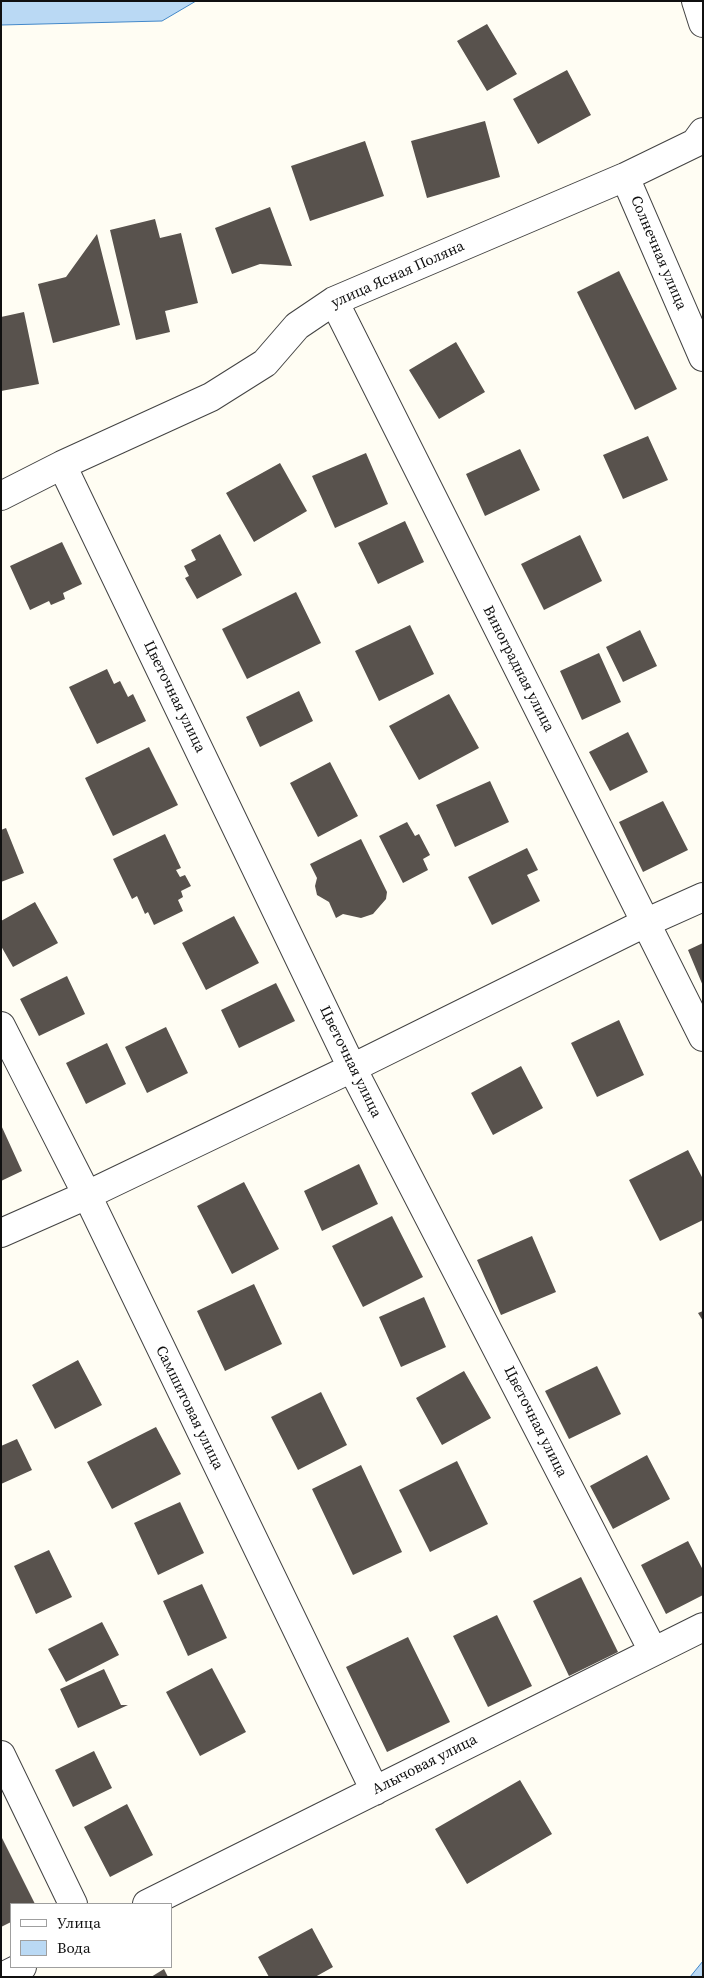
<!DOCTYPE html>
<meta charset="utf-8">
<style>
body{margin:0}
#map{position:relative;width:704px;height:1978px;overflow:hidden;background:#fffdf3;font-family:"Source Serif 4",serif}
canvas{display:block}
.frame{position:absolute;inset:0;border:2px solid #101010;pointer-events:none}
.legend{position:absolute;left:10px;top:1903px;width:162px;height:65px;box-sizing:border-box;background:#fff;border:1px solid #9f9f9f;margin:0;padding:6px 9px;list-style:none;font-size:15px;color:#101010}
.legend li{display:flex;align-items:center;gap:10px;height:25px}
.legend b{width:25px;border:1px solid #9f9f9f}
</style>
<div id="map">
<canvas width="704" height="1978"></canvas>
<div class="frame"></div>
<ul class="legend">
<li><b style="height:6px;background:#fff"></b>Улица</li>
<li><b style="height:14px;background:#bad9f4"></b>Вода</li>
</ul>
</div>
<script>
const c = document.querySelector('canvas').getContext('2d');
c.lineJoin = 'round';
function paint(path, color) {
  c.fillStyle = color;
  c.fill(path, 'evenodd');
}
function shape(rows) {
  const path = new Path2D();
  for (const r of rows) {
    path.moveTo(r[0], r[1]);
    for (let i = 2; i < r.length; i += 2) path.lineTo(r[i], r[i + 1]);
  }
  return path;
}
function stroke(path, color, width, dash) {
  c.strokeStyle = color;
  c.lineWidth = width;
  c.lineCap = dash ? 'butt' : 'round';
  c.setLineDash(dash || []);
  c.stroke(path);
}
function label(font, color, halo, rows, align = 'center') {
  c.font = font + ' "Source Serif 4",serif';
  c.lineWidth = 5;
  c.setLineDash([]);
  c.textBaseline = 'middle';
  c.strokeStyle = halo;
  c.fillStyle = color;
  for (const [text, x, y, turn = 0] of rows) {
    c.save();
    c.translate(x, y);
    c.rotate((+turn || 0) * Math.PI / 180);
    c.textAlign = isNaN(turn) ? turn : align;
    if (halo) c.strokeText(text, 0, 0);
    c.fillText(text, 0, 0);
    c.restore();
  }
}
const water = shape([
 [1,1,196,1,162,21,1,25,1,1],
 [703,1961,703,1977,690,1977,703,1961]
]);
paint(water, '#bad9f4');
stroke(water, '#4388c9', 1);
paint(shape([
 [487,24,517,74,487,91,457,41],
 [567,70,591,115,538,144,513,99],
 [485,121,500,177,427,198,411,141],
 [365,141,384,196,310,221,291,166],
 [270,207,292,266,260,264,232,274,215,228],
 [155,219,160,238,181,233,198,303,165,311,170,332,136,340,110,230],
 [97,234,120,325,53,343,38,284,66,277],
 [619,271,677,389,635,410,577,292],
 [24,312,39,384,1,391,1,317],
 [456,342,485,392,439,419,409,370],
 [648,436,668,480,623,499,603,455],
 [520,449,540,490,485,516,466,474],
 [366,453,388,504,335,528,312,476],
 [280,463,307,511,254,542,226,493],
 [405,521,424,562,378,584,358,543],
 [220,534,242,575,197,599,185,578,189,576,184,566,196,560,191,550],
 [580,535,602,581,544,610,521,564],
 [62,542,82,584,63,593,65,599,51,605,49,601,30,610,10,566],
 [296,592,321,643,247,679,222,629],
 [410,625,434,674,379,701,355,651],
 [640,630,657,666,623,682,606,647],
 [599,653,621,702,582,720,560,671],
 [107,669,114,684,120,681,128,697,133,694,146,721,97,744,69,687],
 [299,691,313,721,260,747,246,717],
 [449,694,479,748,419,780,389,726],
 [628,732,648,772,610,791,589,752],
 [149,747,178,805,113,836,85,778],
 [330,762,358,816,318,837,290,783],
 [490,781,509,822,455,847,436,805],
 [663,801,688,850,643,872,619,822],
 [407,822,415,836,419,834,430,855,423,859,428,870,403,883,379,836],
 [6,828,24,873,1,882,1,830],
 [165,834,181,868,176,870,180,877,185,875,191,886,181,891,183,897,178,900,183,911,154,925,148,912,145,914,137,896,132,899,113,859],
 [361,839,387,892,386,899,373,914,361,918,343,914,336,918,329,902,317,895,315,886,317,878,310,864],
 [527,848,538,870,527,875,540,901,492,925,468,877],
 [35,902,58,943,13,967,1,946,1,921],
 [234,916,259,963,206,990,182,943],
 [703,943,703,986,688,950],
 [67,976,85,1014,39,1036,20,999],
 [276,983,295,1021,239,1048,221,1010],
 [619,1020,644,1075,597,1097,571,1043],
 [166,1027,188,1073,147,1093,125,1047],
 [107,1043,126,1084,86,1104,66,1063],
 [521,1066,543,1108,493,1135,471,1093],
 [1,1125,22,1171,1,1181],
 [688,1150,703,1179,703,1220,660,1241,629,1180],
 [359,1164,378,1204,322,1231,304,1191],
 [244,1182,279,1249,232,1274,197,1206],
 [392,1216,423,1277,363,1307,332,1246],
 [532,1236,556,1292,501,1315,477,1260],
 [254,1284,282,1344,225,1371,197,1311],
 [424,1297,446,1347,401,1367,379,1317],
 [703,1311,703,1321,698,1313],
 [78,1360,102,1405,55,1429,32,1385],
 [597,1366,621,1414,569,1439,545,1391],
 [464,1371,491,1418,442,1445,416,1398],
 [321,1392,347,1445,298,1470,271,1417],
 [156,1427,181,1474,112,1509,87,1462],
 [17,1439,32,1470,1,1484,1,1446],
 [647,1455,670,1499,613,1529,590,1486],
 [457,1461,488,1524,430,1552,399,1490],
 [361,1465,402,1552,353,1575,312,1489],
 [180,1502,204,1553,158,1575,134,1523],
 [688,1541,703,1570,703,1595,666,1614,641,1565],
 [49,1550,72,1597,36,1614,14,1566],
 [581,1577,618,1652,569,1676,533,1601],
 [202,1584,227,1638,188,1656,163,1601],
 [497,1615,532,1686,488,1707,453,1636],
 [102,1622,119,1655,66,1682,48,1649],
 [408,1637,450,1722,387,1752,346,1667],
 [212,1668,246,1732,200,1756,166,1692],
 [104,1669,121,1705,128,1705,78,1728,60,1689],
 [94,1751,112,1788,73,1807,55,1770],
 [520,1780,552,1834,467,1884,435,1829],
 [127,1804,153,1855,110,1877,84,1827],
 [1,1836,35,1904,11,1904,11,1922,1,1927],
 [312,1928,333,1967,315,1977,269,1977,258,1957],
 [164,1969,168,1977,151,1977]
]), '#58524d');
const street = shape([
 [696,1,703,23],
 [625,177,703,357],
 [334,301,703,1037],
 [62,465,352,1068,653,1651],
 [1,496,62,465,211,397,265,363,297,326,334,301,625,177,695,143,703,132],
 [1,1026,87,1195,375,1791],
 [1,1233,87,1195,352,1068,645,923,703,897],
 [1,1755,73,1904],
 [147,1904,703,1627],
 [2,1977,22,1967]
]);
stroke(street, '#434343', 30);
stroke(street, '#fff', 28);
label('15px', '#101010', '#fff', [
 ["Солнечная улица",658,253,67],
 ["улица Ясная Поляна",398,275,-24],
 ["Виноградная улица",518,669,63],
 ["Цветочная улица",174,697,64],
 ["Цветочная улица",350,1062,64],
 ["Самшитовая улица",189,1408,64],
 ["Цветочная улица",535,1422,63],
 ["Алычовая улица",425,1765,-27]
]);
</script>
